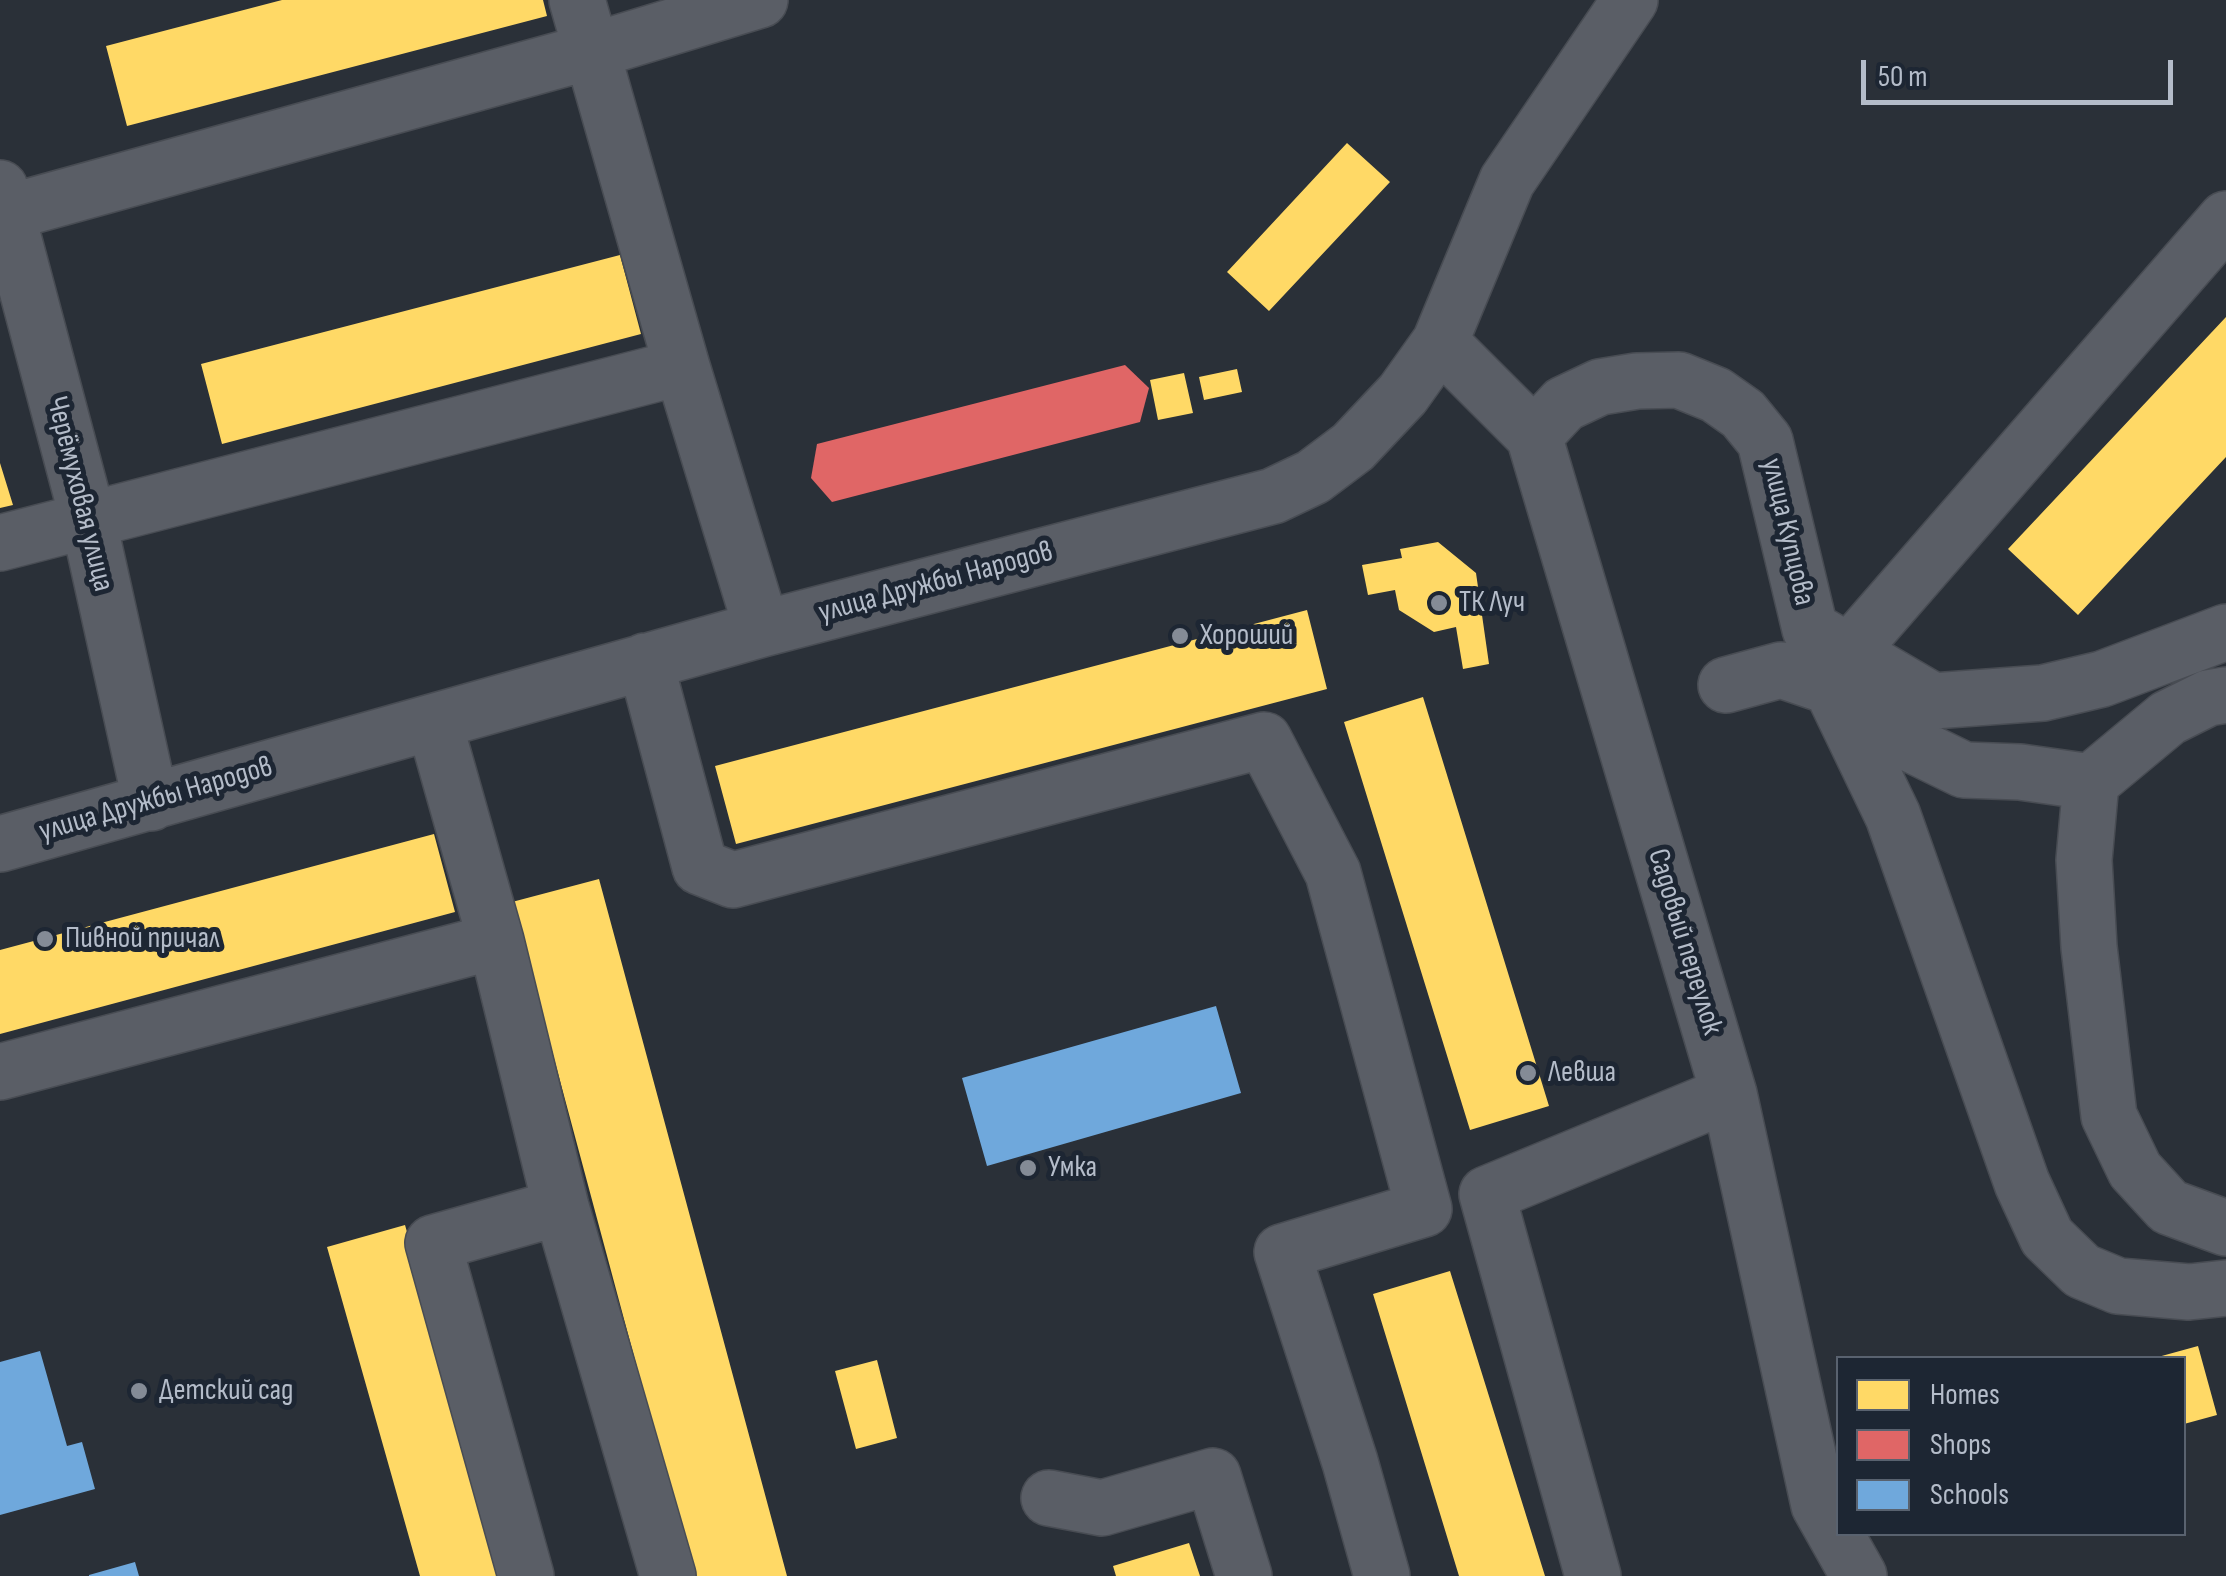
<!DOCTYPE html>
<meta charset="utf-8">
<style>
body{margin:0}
#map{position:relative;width:2226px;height:1576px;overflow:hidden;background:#2a3038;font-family:"Sofia Sans Condensed",sans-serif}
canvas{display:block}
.legend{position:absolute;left:1836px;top:1356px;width:350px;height:180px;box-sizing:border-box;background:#1d2633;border:2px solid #59626f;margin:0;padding:12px 18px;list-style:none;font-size:30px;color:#b4bcc9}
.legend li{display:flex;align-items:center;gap:20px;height:50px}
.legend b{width:50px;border:2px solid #59626f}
.scale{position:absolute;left:1861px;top:60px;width:312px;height:45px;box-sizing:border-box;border:5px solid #b4bcc9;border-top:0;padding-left:12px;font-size:30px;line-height:35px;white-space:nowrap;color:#b4bcc9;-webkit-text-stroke:8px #1d2633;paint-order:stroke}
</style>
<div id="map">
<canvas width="2226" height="1576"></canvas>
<ul class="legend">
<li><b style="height:28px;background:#ffd966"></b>Homes</li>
<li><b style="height:28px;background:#e06666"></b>Shops</li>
<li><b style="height:28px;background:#6fa8dc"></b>Schools</li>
</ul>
<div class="scale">50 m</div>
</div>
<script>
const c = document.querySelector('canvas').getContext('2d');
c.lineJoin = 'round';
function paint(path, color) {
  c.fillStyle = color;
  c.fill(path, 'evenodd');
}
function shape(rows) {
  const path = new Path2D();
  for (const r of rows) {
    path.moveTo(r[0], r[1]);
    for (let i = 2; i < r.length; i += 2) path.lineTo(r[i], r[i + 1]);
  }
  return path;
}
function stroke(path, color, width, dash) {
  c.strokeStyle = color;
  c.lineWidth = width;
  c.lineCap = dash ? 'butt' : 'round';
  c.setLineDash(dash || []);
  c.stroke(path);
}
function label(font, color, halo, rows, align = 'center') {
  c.font = font + ' "Sofia Sans Condensed",sans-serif';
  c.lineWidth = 10;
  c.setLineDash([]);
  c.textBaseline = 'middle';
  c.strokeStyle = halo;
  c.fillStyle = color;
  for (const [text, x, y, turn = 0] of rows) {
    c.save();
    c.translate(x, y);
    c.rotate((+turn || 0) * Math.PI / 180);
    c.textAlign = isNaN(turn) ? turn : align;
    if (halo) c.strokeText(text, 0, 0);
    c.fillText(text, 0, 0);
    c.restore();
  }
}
paint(shape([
 [282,0,543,0,547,16,127,126,106,46],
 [1347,143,1390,182,1269,311,1227,272],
 [620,255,641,334,222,444,201,364],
 [2226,317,2226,457,2078,615,2008,549],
 [1237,369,1242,392,1204,400,1199,377],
 [1184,373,1193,413,1158,420,1150,380],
 [0,463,13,505,0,508],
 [1438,542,1476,573,1489,664,1463,669,1456,627,1434,632,1399,610,1395,590,1368,595,1362,565,1402,558,1400,549],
 [1307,610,1327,689,736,844,715,766],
 [1423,697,1549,1106,1470,1130,1344,722],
 [434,834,455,912,0,1034,0,950],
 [599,879,787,1576,693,1576,512,902],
 [405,1225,505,1576,420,1576,327,1247],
 [1450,1271,1545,1576,1459,1576,1373,1294],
 [2198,1346,2217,1415,2184,1424,2184,1358,2158,1357],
 [877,1360,897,1438,856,1449,835,1371],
 [1189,1543,1200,1576,1116,1576,1113,1566]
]), '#ffd966');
paint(shape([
 [1125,365,1149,388,1140,422,832,502,811,478,817,444]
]), '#e06666');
paint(shape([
 [1216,1006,1241,1093,987,1166,962,1078],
 [40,1351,67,1446,82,1442,95,1489,0,1515,0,1362],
 [135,1562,139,1576,89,1576,89,1575]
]), '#6fa8dc');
const minor = shape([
 [577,0,682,367,762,629],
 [0,188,88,519,151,803],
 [6,213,592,51,760,0],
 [1440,342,1534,436,1729,1094,1819,1505,1859,1576],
 [1534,436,1564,404,1600,387,1637,381,1679,380,1716,395,1743,414,1765,441,1810,629,1933,701,2043,693,2102,679,2226,632],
 [0,543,682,367],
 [1850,651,2226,219],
 [645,661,700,867,733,880,1264,740,1333,873,1424,1209,1282,1252,1350,1462,1382,1576],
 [1726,685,1781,670,1831,687,1893,816,2022,1183,2047,1237,2082,1271,2118,1286,2189,1292,2226,1288],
 [1840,695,1884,731,1964,770,2020,772,2091,782],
 [2226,695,2208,698,2168,718,2091,782,2084,860,2089,947,2109,1116,2135,1170,2169,1207,2226,1228],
 [434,722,496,941],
 [0,844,762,629,1273,496,1313,477,1353,447,1403,394,1440,342,1507,181,1630,0],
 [0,1072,496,941,561,1207,668,1576],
 [1049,1498,1102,1508,1213,1476,1244,1576],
 [526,1576,433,1243,561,1207],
 [1593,1576,1487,1194,1729,1094]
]);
stroke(minor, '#484c53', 58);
stroke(minor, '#5a5e66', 55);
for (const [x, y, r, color] of [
 [1439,603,10,"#848b96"],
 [1180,636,10,"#848b96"],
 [45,939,10,"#848b96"],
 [1528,1073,10,"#848b96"],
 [1028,1168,10,"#848b96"],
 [139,1391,10,"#848b96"]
]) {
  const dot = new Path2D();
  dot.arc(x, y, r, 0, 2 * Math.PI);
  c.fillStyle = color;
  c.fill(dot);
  stroke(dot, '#1d2633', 4);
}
label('30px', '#b4bcc9', '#1d2633', [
 ["Черёмуховая улица",79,494,76],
 ["улица Купцова",1787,532,77],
 ["улица Дружбы Народов",936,583,-15],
 ["улица Дружбы Народов",156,800,-16],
 ["Садовый переулок",1684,942,73]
]);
label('30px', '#b4bcc9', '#1d2633', [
 ["ТК Луч",1459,603],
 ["Хороший",1200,636],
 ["Пивной причал",65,939],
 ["Левша",1548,1073],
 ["Умка",1048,1168],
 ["Детский сад",159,1391]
], 'left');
</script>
